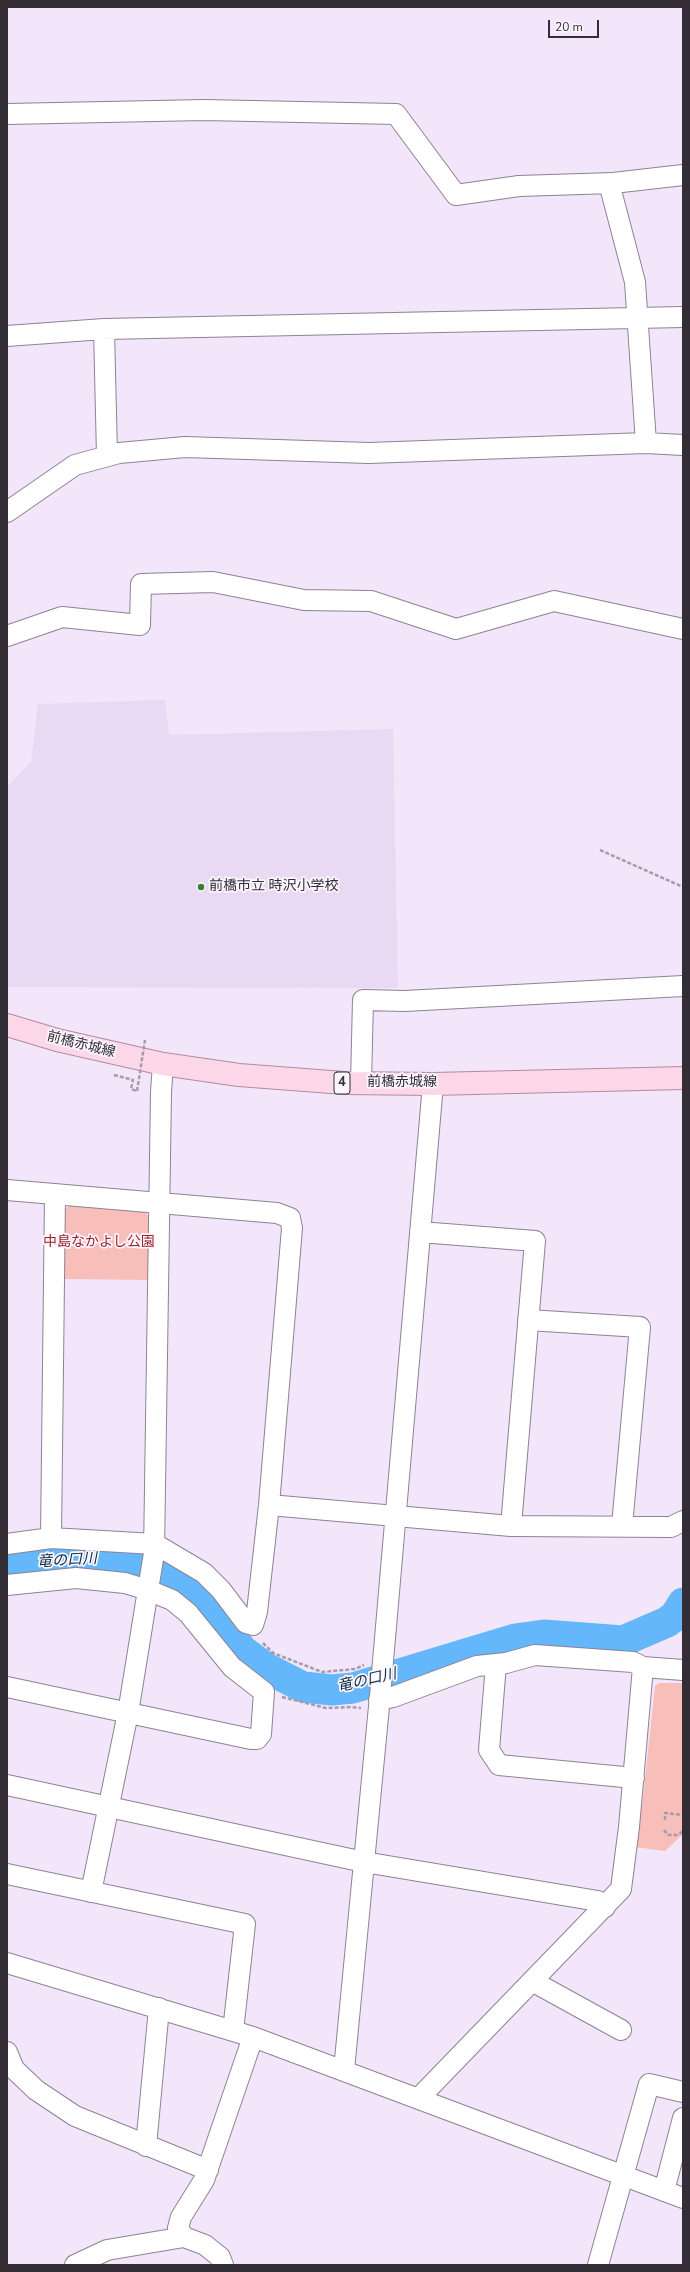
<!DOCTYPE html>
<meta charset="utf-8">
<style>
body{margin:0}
#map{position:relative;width:690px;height:2272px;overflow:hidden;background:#f3e6fa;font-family:"Nunito Sans",sans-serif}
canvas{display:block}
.frame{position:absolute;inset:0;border:8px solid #332e35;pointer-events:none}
.scale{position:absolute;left:548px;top:20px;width:51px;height:18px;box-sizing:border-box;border:2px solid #332e35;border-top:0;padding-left:5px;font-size:12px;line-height:14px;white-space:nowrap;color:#332e35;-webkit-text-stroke:3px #fcf6ff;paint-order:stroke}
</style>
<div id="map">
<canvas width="690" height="2272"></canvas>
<div class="frame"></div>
<div class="scale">20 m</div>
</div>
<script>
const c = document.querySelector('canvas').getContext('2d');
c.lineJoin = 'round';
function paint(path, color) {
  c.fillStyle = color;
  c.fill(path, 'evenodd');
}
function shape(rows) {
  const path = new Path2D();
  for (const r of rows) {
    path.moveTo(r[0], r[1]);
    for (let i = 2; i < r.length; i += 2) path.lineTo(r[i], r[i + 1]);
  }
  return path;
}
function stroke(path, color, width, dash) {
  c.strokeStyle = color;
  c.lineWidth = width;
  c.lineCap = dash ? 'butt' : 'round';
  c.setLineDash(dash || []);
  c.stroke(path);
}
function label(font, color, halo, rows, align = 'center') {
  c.font = font + ' "Nunito Sans","Noto Sans JP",sans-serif';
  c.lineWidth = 3.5;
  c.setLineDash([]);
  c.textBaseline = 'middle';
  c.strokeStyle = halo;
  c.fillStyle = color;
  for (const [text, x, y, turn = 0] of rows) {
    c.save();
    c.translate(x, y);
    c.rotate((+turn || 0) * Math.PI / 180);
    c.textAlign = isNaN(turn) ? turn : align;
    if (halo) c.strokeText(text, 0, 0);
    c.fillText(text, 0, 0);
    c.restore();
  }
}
paint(shape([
 [165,700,169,735,393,729,398,988,7,987,7,787,31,762,38,704]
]), '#e9d9f3');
paint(shape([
 [70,1205,143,1210,151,1219,150,1280,62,1279,62,1213],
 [659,1683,683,1683,683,1834,665,1851,635,1847,638,1810,642,1807,655,1686]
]), '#f8beba');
stroke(shape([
 [7,1564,100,1559,138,1560,168,1575,199,1598,243,1651,266,1668,303,1687,332,1690,353,1688,515,1639,544,1635,623,1641,667,1622,675,1616,683,1603]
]), '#63b7fa', 31);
const minor = shape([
 [7,114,204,110,396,114,456,195,519,186,613,183,683,175],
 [609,183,635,282,646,443],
 [104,329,107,456],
 [7,336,104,329,683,317],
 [7,512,75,465,119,453,185,447,369,453,646,443,683,445],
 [7,636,62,617,140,625,141,584,213,582,304,600,371,601,456,629,554,601,683,629],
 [361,1083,363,1000,405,1001,683,986],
 [7,1190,277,1213,290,1218,292,1228,269,1505,257,1612,253,1625,246,1623,221,1590,204,1573,155,1544,51,1538,7,1544],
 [420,1232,535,1241,511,1526],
 [528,1320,640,1327,622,1526],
 [269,1505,511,1526,671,1527,683,1521],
 [51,1538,55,1194],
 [7,1585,76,1578,125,1583,148,1590,172,1600,188,1613,232,1667,264,1692,261,1734,257,1739,251,1739,7,1687],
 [496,1664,489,1750,499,1765,634,1778],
 [379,1700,393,1697,477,1666,506,1663,535,1655,633,1662,643,1667,683,1670],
 [7,1785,364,1862,598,1901,605,1907],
 [7,1874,245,1924,233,2031],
 [91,1892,128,1713,154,1553,161,1092,163,1064],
 [7,1963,253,2037,683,2198],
 [532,1981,621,2030],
 [7,2052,14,2069,36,2090,75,2116,208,2170],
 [344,2070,380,1696,433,1084],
 [419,2098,621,1889,629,1827,643,1667],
 [146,2146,159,2008],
 [664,2191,683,2118],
 [75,2265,107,2250,184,2237],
 [223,2265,220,2257,205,2245,184,2237,178,2228,181,2217,204,2180,253,2037],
 [598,2265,649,2084,683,2092]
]);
const major = shape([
 [7,1025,57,1040,163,1064,239,1075,344,1083,433,1084,683,1078]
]);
stroke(minor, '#8e8294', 22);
stroke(major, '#b38b9f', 24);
stroke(shape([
 [600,850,683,887],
 [114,1075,133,1080,131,1089,137,1091],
 [263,1643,273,1653,322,1672,355,1669,364,1665],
 [282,1697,326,1708,350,1707,361,1708],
 [665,1820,665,1813,683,1815],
 [664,1830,668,1835,678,1835,683,1831]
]), '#a69cab', 2.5, [4, 2]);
stroke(minor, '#fff', 20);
stroke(major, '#fbd7e8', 22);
stroke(shape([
 [137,1091,145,1040]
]), '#a69cab', 2.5, [4, 2]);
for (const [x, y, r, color] of [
 [201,887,4,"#368129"]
]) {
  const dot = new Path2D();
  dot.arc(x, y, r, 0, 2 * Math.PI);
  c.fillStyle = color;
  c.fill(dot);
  stroke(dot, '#fcf6ff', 1.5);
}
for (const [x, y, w] of [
 [342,1083,16]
]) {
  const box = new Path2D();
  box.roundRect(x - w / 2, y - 11, w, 22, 3);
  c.fillStyle = '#fcf6ff';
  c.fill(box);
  stroke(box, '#332e35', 1);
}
label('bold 13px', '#332e35', null, [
 ["4",342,1083]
]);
label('14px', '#332e35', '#fcf6ff', [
 ["前橋市立 時沢小学校",209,887]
], 'left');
label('14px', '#332e35', '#fcf6ff', [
 ["前橋赤城線",81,1045,14],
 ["前橋赤城線",402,1083]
]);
label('14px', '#9b2127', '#fcf6ff', [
 ["中島なかよし公園",99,1243]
]);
label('italic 15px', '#092d48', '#fcf6ff', [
 ["竜の口川",67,1561,-3],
 ["竜の口川",367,1681,-13]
]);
</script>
